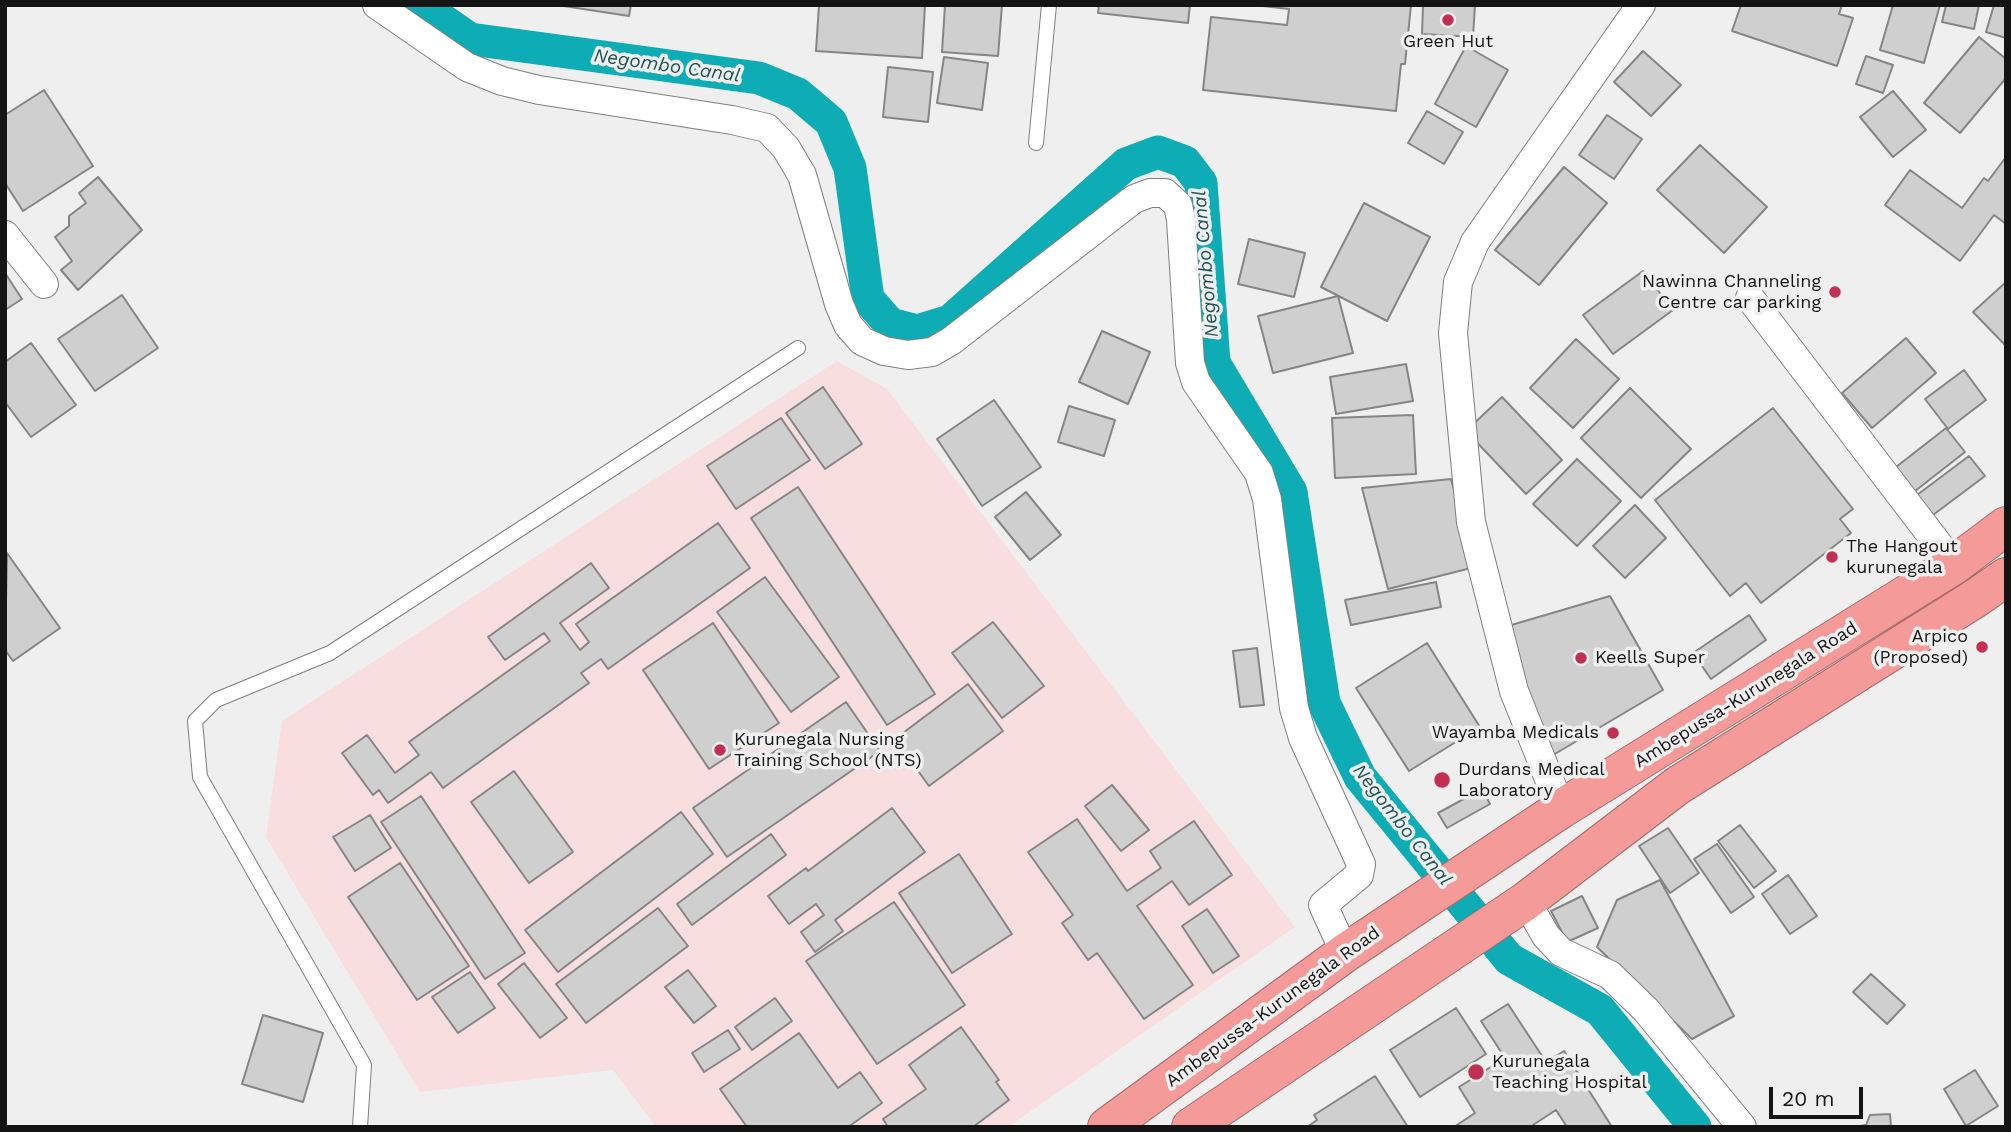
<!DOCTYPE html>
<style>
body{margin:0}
#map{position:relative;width:2011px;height:1132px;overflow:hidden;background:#efeff0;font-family:"Work Sans",sans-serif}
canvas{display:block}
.frame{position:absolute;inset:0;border:7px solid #141415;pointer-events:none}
.scale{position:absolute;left:1769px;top:1087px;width:94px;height:32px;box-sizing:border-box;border:4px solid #141415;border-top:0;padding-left:9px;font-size:21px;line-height:24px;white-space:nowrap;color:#141415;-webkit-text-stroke:5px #efeff0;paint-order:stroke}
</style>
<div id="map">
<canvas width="2011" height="1132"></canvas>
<div class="frame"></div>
<div class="scale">20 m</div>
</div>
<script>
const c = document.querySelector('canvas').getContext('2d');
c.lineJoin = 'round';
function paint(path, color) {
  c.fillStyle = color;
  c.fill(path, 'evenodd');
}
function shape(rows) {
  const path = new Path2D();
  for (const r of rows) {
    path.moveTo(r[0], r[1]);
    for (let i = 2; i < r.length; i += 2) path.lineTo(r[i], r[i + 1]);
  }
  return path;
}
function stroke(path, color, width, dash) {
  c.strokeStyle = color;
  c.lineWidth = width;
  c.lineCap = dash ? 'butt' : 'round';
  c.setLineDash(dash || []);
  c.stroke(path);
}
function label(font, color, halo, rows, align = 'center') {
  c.font = font + ' "Work Sans",sans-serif';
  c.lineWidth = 7;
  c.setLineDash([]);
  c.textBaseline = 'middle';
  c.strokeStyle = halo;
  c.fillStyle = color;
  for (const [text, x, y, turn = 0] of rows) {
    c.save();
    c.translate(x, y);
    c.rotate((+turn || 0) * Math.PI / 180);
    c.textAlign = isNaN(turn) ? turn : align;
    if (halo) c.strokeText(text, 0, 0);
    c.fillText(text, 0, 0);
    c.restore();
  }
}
paint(shape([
 [837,361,887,389,1295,927,1008,1127,656,1127,613,1070,420,1092,266,837,282,721]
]), '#f9dedf');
stroke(shape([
 [421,5,470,39,759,78,798,94,831,122,850,168,868,299,890,324,917,331,950,321,1126,164,1158,152,1185,162,1201,183,1214,363,1291,492,1324,703,1360,777,1509,959,1600,1010,1695,1127]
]), '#0eacb5', 33);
const building = shape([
 [557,5,631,5,629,16,557,5],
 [819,5,925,5,922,58,816,51,819,5],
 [945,5,1002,5,998,56,942,52,945,5],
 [1099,5,1190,5,1188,23,1098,13,1099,5],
 [1254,5,1411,5,1405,64,1401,64,1396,111,1203,90,1211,17,1287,25,1289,9,1254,5],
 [1423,5,1475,5,1473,37,1422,34,1423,5],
 [1741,5,1842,5,1839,14,1853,18,1837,66,1732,31,1741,5],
 [1893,5,1940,5,1924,63,1880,50,1893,5],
 [1946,5,1979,5,1974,29,1942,22,1946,5],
 [1994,5,2006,5,2006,38,1986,32,1994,5],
 [1979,37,2006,59,2006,78,1960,133,1924,103,1979,37],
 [1466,46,1508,70,1476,127,1435,104,1466,46],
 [1643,51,1681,85,1651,116,1614,82,1643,51],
 [1866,56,1893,65,1883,93,1856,84,1866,56],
 [944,57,988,63,982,110,937,103,944,57],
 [888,67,933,72,928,122,883,117,888,67],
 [44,90,93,166,23,211,5,183,5,115,44,90],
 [1893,91,1926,130,1893,157,1860,117,1893,91],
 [1427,111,1463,132,1444,164,1408,143,1427,111],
 [1607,115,1642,139,1614,179,1579,155,1607,115],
 [1700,145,1767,207,1724,253,1657,190,1700,145],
 [2006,157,2006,224,1994,215,1960,261,1885,205,1910,170,1962,208,1984,178,1988,181,2006,157],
 [1564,167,1607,203,1539,285,1495,250,1564,167],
 [98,177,142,230,78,290,61,270,72,261,55,237,69,226,69,216,86,203,79,193,98,177],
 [1364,203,1430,237,1387,321,1321,287,1364,203],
 [1249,239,1305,253,1294,297,1238,284,1249,239],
 [1643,271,1673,310,1613,354,1583,315,1643,271],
 [5,273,22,299,5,310,5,273],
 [2006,282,2006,346,1973,312,2006,282],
 [122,295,158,348,95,391,58,339,122,295],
 [1338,296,1353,353,1273,373,1258,316,1338,296],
 [1102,331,1150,352,1128,404,1079,382,1102,331],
 [1906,338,1936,373,1872,428,1842,393,1906,338],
 [1576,339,1619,379,1573,428,1530,388,1576,339],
 [31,343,76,405,31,437,5,402,5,362,31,343],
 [1406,364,1413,401,1336,414,1330,377,1406,364],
 [1964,370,1986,400,1948,429,1925,399,1964,370],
 [823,387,862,444,825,469,786,413,823,387],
 [1630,388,1691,449,1641,498,1581,438,1630,388],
 [1502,397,1562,460,1526,494,1466,431,1502,397],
 [994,400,1041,467,982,506,937,439,994,400],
 [1069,406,1115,420,1104,456,1058,442,1069,406],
 [1773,408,1853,509,1840,519,1851,533,1761,603,1746,583,1730,596,1655,500,1773,408],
 [1413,415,1416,474,1335,478,1332,418,1413,415],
 [781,418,810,460,736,509,707,466,781,418],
 [1946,428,1965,452,1910,495,1891,471,1946,428],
 [1969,456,1985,476,1933,515,1917,495,1969,456],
 [1577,459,1621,501,1577,546,1533,504,1577,459],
 [1451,479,1475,567,1388,589,1362,488,1451,479],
 [798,487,935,694,887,725,751,518,798,487],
 [1026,492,1061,535,1030,560,995,517,1026,492],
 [1635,505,1666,538,1625,578,1593,546,1635,505],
 [718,523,750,568,608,669,601,659,581,673,589,683,443,788,431,772,388,803,379,790,373,795,342,753,367,735,395,773,419,755,409,742,550,641,544,633,505,660,488,637,591,563,609,588,560,623,580,650,589,642,576,624,718,523],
 [7,553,60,628,13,661,5,650,7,553],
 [765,577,839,677,791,712,717,612,765,577],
 [1436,582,1441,607,1351,625,1345,600,1436,582],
 [1610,596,1663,690,1543,761,1508,626,1610,596],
 [1749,615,1766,640,1711,679,1693,653,1749,615],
 [993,622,1044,686,1002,718,952,653,993,622],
 [713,623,779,723,709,769,643,670,713,623],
 [1427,643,1480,727,1409,771,1356,688,1427,643],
 [1257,648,1264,705,1240,707,1233,651,1257,648],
 [968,684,1003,731,929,786,895,739,968,684],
 [846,702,880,751,727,857,693,808,846,702],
 [514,771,573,852,529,883,471,802,514,771],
 [1112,785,1149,830,1121,851,1085,806,1112,785],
 [1482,789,1490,804,1447,828,1438,813,1482,789],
 [421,796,525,953,485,979,381,822,421,796],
 [892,808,925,852,835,920,843,931,815,952,801,932,824,915,816,904,789,924,768,896,806,868,808,871,892,808],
 [681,812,713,854,558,972,525,930,681,812],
 [370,815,391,848,355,871,333,837,370,815],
 [1077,819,1127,891,1161,868,1150,851,1194,821,1232,875,1189,905,1172,881,1137,906,1193,985,1144,1019,1097,953,1088,960,1062,923,1073,915,1028,852,1077,819],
 [1740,825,1776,871,1754,888,1718,841,1740,825],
 [1668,828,1699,873,1670,893,1639,846,1668,828],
 [771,834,786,855,692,925,677,904,771,834],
 [1717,844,1754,897,1731,913,1694,859,1717,844],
 [959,854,1012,934,952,973,899,893,959,854],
 [400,863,469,966,417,1000,348,897,400,863],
 [1788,875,1817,916,1790,934,1762,894,1788,875],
 [1660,880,1734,1016,1692,1039,1597,947,1617,900,1660,880],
 [1582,896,1598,928,1567,942,1551,911,1582,896],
 [894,902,965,1005,877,1064,806,961,894,902],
 [658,908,688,946,586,1023,556,984,658,908],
 [1207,909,1239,956,1213,973,1182,926,1207,909],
 [524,963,567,1018,540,1038,498,984,524,963],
 [688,970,716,1006,694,1023,665,987,688,970],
 [470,972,495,1008,458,1033,432,997,470,972],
 [1871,974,1905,1005,1887,1024,1853,992,1871,974],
 [775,998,792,1021,752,1050,735,1027,775,998],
 [1508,1004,1546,1062,1564,1051,1612,1127,1567,1127,1556,1110,1530,1127,1454,1127,1475,1113,1459,1087,1505,1058,1481,1021,1508,1004],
 [1456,1008,1486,1054,1420,1097,1390,1050,1456,1008],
 [263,1015,323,1033,303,1102,242,1084,263,1015],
 [961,1027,999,1080,996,1082,1009,1100,973,1127,888,1127,883,1119,926,1089,909,1065,961,1027],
 [728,1030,740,1049,704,1072,692,1053,728,1030],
 [799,1033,838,1088,860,1072,882,1103,848,1127,747,1127,720,1089,799,1033],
 [1975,1070,1998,1106,1966,1126,1944,1089,1975,1070],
 [1375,1076,1408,1127,1307,1127,1317,1120,1314,1115,1375,1076],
 [1890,1114,1891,1127,1854,1127,1866,1125,1870,1115,1890,1114]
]);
paint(building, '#d0cfd0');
stroke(building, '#858586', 2);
const lane = shape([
 [1036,143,1049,5],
 [360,1127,364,1065,200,777,195,721,216,700,330,653,798,348]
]);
const street = shape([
 [377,5,467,67,502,81,539,90,732,120,767,128,786,148,802,175,839,304,848,325,862,341,884,351,908,355,932,352,951,341,1134,199,1150,193,1165,193,1178,205,1181,220,1190,363,1196,382,1259,473,1267,499,1294,708,1303,738,1361,864,1359,875,1323,905,1345,953],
 [5,235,44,284],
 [1750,298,1954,565],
 [1561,809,1514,691,1471,522,1453,333,1458,282,1475,242,1641,5],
 [1526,901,1546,936,1561,952,1610,975,1646,1010,1742,1127]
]);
const highway = shape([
 [1107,1127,1345,953,1561,809,1954,565,2006,526],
 [1191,1127,1526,901,1677,786,1976,598,2006,577]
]);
stroke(lane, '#7f7f80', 16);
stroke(street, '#7f7f80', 30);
stroke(highway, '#a66c6b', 40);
stroke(lane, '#fff', 14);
stroke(street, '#fff', 28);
stroke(highway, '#f49b9a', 38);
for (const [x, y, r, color] of [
 [1448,20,7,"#c13050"],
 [1835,292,7,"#c13050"],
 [1832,557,7,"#c13050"],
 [1982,647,7,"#c13050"],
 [1581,658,7,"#c13050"],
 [1613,733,7,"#c13050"],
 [720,750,7,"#c13050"],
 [1442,780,9,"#c13050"],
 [1476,1072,9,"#c13050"]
]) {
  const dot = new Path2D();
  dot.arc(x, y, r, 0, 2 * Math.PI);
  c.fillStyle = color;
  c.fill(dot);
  stroke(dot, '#efeff0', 2.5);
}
label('18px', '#141415', '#efeff0', [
 ["Green Hut",1448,42,"center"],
 ["Nawinna Channeling",1821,282,"right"],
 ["Centre car parking",1821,303,"right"],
 ["The Hangout",1846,547],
 ["kurunegala",1846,568],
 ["Arpico",1968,637,"right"],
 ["(Proposed)",1968,658,"right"],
 ["Keells Super",1595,658],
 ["Wayamba Medicals",1599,733,"right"],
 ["Kurunegala Nursing",734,740],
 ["Training School (NTS)",734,761],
 ["Durdans Medical",1458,770],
 ["Laboratory",1458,791],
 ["Kurunegala",1492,1062],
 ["Teaching Hospital",1492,1083]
], 'left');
label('18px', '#141415', '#efeff0', [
 ["Ambepussa-Kurunegala Road",1746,695,-32],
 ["Ambepussa-Kurunegala Road",1273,1007,-36]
]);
label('italic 19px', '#1a5256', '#efeff0', [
 ["Negombo Canal",667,66,8],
 ["Negombo Canal",1206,264,-95],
 ["Negombo Canal",1402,825,52]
]);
</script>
